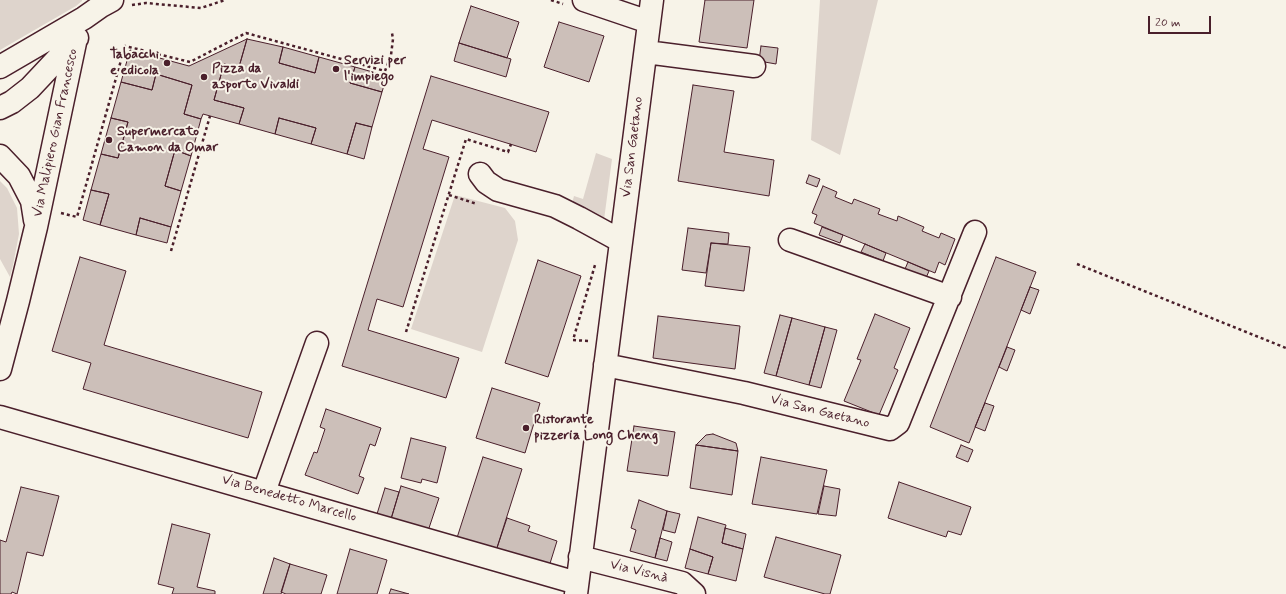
<!DOCTYPE html>
<meta charset="utf-8">
<style>
body{margin:0}
#map{position:relative;width:1286px;height:594px;overflow:hidden;background:#f7f3e8;font-family:Mynerve,sans-serif}
canvas{display:block}
.scale{position:absolute;left:1148px;top:16px;width:63px;height:18px;box-sizing:border-box;border:2px solid #4a1f2b;border-top:0;padding-left:5px;font-size:12px;line-height:14px;white-space:nowrap;color:#4a1f2b;-webkit-text-stroke:3px #f7f3e8;paint-order:stroke}
</style>
<div id="map">
<canvas width="1286" height="594"></canvas>
<div class="scale">20 m</div>
</div>
<script>
const c = document.querySelector('canvas').getContext('2d');
c.lineJoin = 'round';
function paint(path, color) {
  c.fillStyle = color;
  c.fill(path, 'evenodd');
}
function shape(rows) {
  const path = new Path2D();
  for (const r of rows) {
    path.moveTo(r[0], r[1]);
    for (let i = 2; i < r.length; i += 2) path.lineTo(r[i], r[i + 1]);
  }
  return path;
}
function stroke(path, color, width, dash) {
  c.strokeStyle = color;
  c.lineWidth = width;
  c.lineCap = dash ? 'butt' : 'round';
  c.setLineDash(dash || []);
  c.stroke(path);
}
function label(font, color, halo, rows, align = 'center') {
  c.font = font + ' Mynerve,sans-serif';
  c.lineWidth = 4;
  c.setLineDash([]);
  c.textBaseline = 'middle';
  c.strokeStyle = halo;
  c.fillStyle = color;
  for (const [text, x, y, turn = 0] of rows) {
    c.save();
    c.translate(x, y);
    c.rotate((+turn || 0) * Math.PI / 180);
    c.textAlign = isNaN(turn) ? turn : align;
    if (halo) c.strokeText(text, 0, 0);
    c.fillText(text, 0, 0);
    c.restore();
  }
}
paint(shape([
 [0,0,82,0,82,1,76,6,0,50],
 [820,0,878,0,840,155,811,140],
 [596,153,612,159,604,220,570,211,574,196,583,199],
 [0,181,7,188,17,208,19,234,13,265,10,277,0,259],
 [455,195,505,208,515,221,518,240,482,352,411,329]
]), '#ded4cc');
const building = shape([
 [705,0,754,0,747,48,699,42,705,0],
 [471,6,519,22,507,58,459,43,471,6],
 [559,22,604,36,589,82,544,67,559,22],
 [247,39,239,67,224,64,214,100,244,108,239,124,203,114,201,119,184,114,192,85,156,74,152,90,121,82,130,50,189,66,247,39],
 [247,39,283,47,279,63,315,73,319,57,355,67,350,83,382,92,372,127,356,123,347,154,311,144,316,128,279,118,275,134,239,124,244,108,214,100,224,64,239,67,247,39],
 [459,43,511,59,506,77,454,61,459,43],
 [761,46,778,48,776,64,759,61,761,46],
 [283,47,319,57,315,73,279,63,283,47],
 [355,67,387,76,382,92,350,83,355,67],
 [156,74,192,85,184,114,201,119,191,156,175,150,165,186,181,191,171,227,140,218,136,235,100,225,109,194,91,190,101,154,118,158,128,122,111,118,121,82,152,90,156,74],
 [431,76,549,112,536,152,432,120,423,149,449,157,403,307,377,299,368,330,459,358,446,398,342,366,431,76],
 [693,85,734,91,724,152,774,160,769,196,678,181,693,85],
 [111,118,128,122,118,158,101,154,111,118],
 [279,118,316,128,311,144,275,134,279,118],
 [356,123,372,127,364,159,347,154,356,123],
 [175,150,191,156,181,191,165,186,175,150],
 [809,175,820,179,817,187,806,183,809,175],
 [823,186,837,192,835,197,852,204,854,199,880,209,878,214,897,221,898,216,924,227,922,231,939,238,941,233,955,239,945,265,939,262,935,273,814,223,817,215,812,213,823,186],
 [91,190,109,194,100,225,83,220,91,190],
 [140,218,171,227,167,243,136,235,140,218],
 [822,227,843,235,840,243,819,235,822,227],
 [688,228,729,233,728,244,711,243,706,273,682,270,688,228],
 [711,243,750,247,744,291,705,286,711,243],
 [865,244,886,253,883,261,861,252,865,244],
 [80,257,126,271,104,345,262,392,248,438,83,389,91,363,52,351,80,257],
 [996,257,1036,272,969,443,930,427,996,257],
 [538,260,581,276,548,377,505,363,538,260],
 [908,262,929,271,926,278,905,269,908,262],
 [1030,287,1039,290,1030,314,1021,310,1030,287],
 [875,314,910,328,894,368,898,370,879,415,844,401,861,360,857,359,875,314],
 [780,315,792,318,776,376,764,373,780,315],
 [658,316,740,326,735,369,653,358,658,316],
 [792,318,825,327,809,385,776,376,792,318],
 [825,327,837,330,821,388,809,385,825,327],
 [1007,347,1015,350,1007,371,999,367,1007,347],
 [492,388,540,403,525,453,476,438,492,388],
 [985,403,994,406,985,431,975,427,985,403],
 [326,409,381,428,375,446,370,444,359,476,364,478,358,494,305,475,314,452,317,453,325,429,320,427,326,409],
 [634,426,675,432,668,476,627,471,634,426],
 [713,434,736,443,738,451,696,445,706,435,713,434],
 [411,438,446,447,437,483,422,479,421,483,401,478,411,438],
 [696,445,738,451,732,495,690,488,696,445],
 [961,445,973,450,968,462,956,457,961,445],
 [483,457,522,469,494,557,455,544,483,457],
 [761,457,827,470,817,514,752,504,761,457],
 [899,482,971,507,961,535,948,531,946,537,888,518,899,482],
 [401,486,439,498,428,531,391,519,401,486],
 [824,486,840,489,836,516,818,514,824,486],
 [21,487,59,496,43,556,27,552,17,594,12,592,11,594,0,594,0,540,6,542,21,487],
 [385,488,399,492,391,519,377,514,385,488],
 [639,500,667,511,655,558,630,551,636,530,631,528,639,500],
 [667,511,680,514,675,533,663,530,667,511],
 [698,517,726,525,722,543,743,549,736,581,708,574,713,557,690,549,698,517],
 [507,518,530,526,528,531,557,541,547,573,494,557,507,518],
 [172,524,210,534,197,587,215,591,215,594,172,594,174,588,158,584,172,524],
 [725,528,746,534,743,549,722,543,725,528],
 [776,537,841,555,830,594,825,594,764,577,776,537],
 [660,538,672,542,667,561,655,558,660,538],
 [350,549,387,560,377,594,337,594,350,549],
 [690,549,713,557,708,574,685,568,690,549],
 [274,558,290,564,281,594,263,594,274,558],
 [290,564,327,575,321,594,286,594,281,592,290,564],
 [391,589,409,594,389,594,391,589]
]);
paint(building, '#ccbfb9');
stroke(building, '#4a1f2b', 1);
const minor = shape([
 [584,0,649,22],
 [646,52,754,66],
 [0,67,84,18,101,6,112,0],
 [0,108,12,102,30,88,77,38],
 [0,156,19,176,32,201,35,220],
 [480,174,486,182,498,190,555,206,579,218,621,241],
 [790,240,950,297],
 [605,365,744,393,890,429,898,423,975,232],
 [0,369,18,301,36,227,76,38],
 [0,417,577,583],
 [264,492,317,343],
 [580,557,682,583,694,594],
 [576,594,652,0]
]);
stroke(minor, '#4a1f2b', 25);
stroke(shape([
 [551,0,563,4],
 [132,5,146,3,201,8,225,0],
 [449,195,477,204],
 [61,213,77,217,125,46,190,62,246,33,385,71,391,55,393,39,392,33],
 [171,251,210,116],
 [1077,264,1286,348],
 [406,332,466,139,508,152,511,144],
 [588,341,573,340,595,265]
]), '#4a1f2b', 2.5, [3, 3]);
stroke(minor, '#f7f3e8', 22);
for (const [x, y, r, color] of [
 [167,63,4,"#4a1f2b"],
 [336,69,4,"#4a1f2b"],
 [204,77,4,"#4a1f2b"],
 [109,140,4,"#4a1f2b"],
 [526,428,4,"#4a1f2b"]
]) {
  const dot = new Path2D();
  dot.arc(x, y, r, 0, 2 * Math.PI);
  c.fillStyle = color;
  c.fill(dot);
  stroke(dot, '#f7f3e8', 1.5);
}
label('bold 14px', '#4a1f2b', '#f7f3e8', [
 ["Tabacchi",159,55,"right"],
 ["e edicola",159,71,"right"],
 ["Servizi per",344,61],
 ["l'impiego",344,77],
 ["Pizza da",212,69],
 ["asporto Vivaldi",212,85],
 ["Supermercato",117,132],
 ["Camon da Omar",117,148],
 ["Ristorante",534,420],
 ["pizzeria Long Cheng",534,436]
], 'left');
label('14px', '#4a1f2b', '#f7f3e8', [
 ["Via Malipiero Gian Francesco",56,133,-78],
 ["Via San Gaetano",633,147,-83],
 ["Via San Gaetano",820,412,14],
 ["Via Benedetto Marcello",289,499,16],
 ["Via Visnà",639,572,14]
]);
</script>
